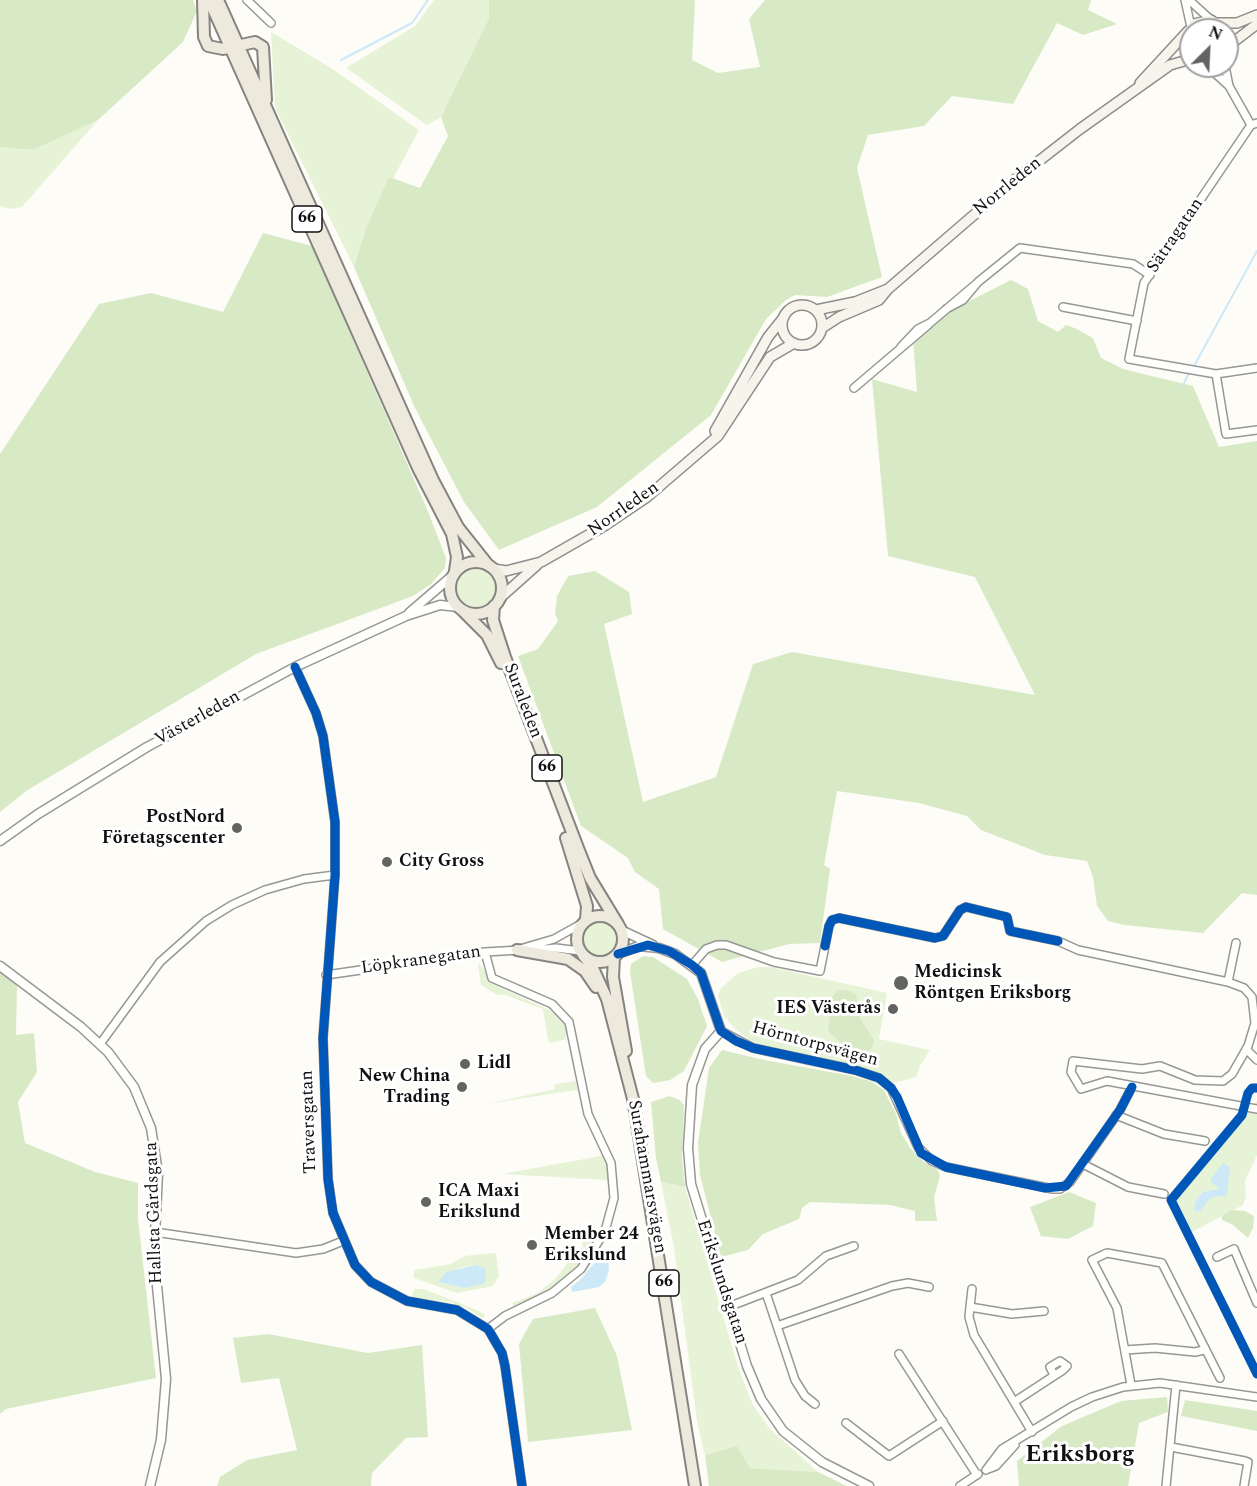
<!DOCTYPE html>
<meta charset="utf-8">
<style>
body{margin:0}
#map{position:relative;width:1257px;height:1486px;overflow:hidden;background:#fdfcf7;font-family:Spectral,serif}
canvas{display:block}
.north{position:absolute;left:1179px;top:18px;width:60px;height:60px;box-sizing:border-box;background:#fff;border:2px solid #a0a0a0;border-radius:50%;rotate:24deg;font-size:16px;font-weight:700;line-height:24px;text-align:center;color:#111}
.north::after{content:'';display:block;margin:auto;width:21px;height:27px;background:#646362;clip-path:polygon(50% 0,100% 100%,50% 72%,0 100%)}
</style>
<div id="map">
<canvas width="1257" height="1486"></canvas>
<div class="north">N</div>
</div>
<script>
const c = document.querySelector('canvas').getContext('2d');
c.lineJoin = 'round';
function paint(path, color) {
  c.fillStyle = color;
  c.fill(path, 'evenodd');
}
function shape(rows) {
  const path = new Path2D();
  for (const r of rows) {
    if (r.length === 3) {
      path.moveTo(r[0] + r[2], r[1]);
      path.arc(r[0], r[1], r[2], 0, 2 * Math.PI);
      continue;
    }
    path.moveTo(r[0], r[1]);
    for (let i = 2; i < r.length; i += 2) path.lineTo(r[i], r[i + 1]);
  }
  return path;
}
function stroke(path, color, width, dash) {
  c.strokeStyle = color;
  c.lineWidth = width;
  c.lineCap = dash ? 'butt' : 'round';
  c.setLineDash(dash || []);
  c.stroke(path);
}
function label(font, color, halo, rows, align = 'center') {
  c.font = font + ' Spectral,serif';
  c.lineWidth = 6;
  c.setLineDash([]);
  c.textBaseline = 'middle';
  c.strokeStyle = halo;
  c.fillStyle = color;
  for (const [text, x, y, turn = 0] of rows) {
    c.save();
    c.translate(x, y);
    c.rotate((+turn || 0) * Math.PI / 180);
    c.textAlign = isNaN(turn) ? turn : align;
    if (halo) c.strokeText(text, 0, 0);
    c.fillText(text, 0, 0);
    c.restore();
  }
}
paint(shape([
 [434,0,489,0,489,18,441,117,427,125,346,68,415,26],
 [271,32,331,68,419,130,365,231,354,267,275,108],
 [98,120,22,207,10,209,0,206,0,147,33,150],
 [476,588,20],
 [600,938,17],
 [480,964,493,984,555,1013,566,1026,566,1039,550,1043,548,1040,543,1009,503,994,497,995,481,985,478,965],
 [758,967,770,967,887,993,879,1039,930,1050,921,1064,916,1077,894,1083,873,1070,772,1048,751,1041,734,1028,724,1016,718,996,721,988,738,973],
 [576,1081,578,1093,576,1090,487,1104,555,1089,555,1084],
 [1257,1101,1257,1155,1245,1181,1246,1196,1243,1205,1190,1233,1175,1201,1176,1198],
 [601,1150,608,1166,608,1185,607,1180,502,1174,601,1156],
 [661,1182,685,1187,739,1370,753,1405,770,1429,818,1472,749,1468,737,1446,705,1455,697,1421,674,1248],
 [598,1227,601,1231,583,1254,575,1270,554,1287,514,1307,512,1303,538,1293,556,1278,568,1262,571,1251,583,1249,581,1232,598,1232],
 [492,1253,496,1254,499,1276,493,1286,457,1293,414,1278,414,1270,451,1264,465,1256],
 [475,1265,485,1268,486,1281,464,1288,438,1282,459,1268],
 [414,1289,423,1289,458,1302,485,1314,483,1319,467,1308,450,1302,415,1298,412,1295]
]), '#e7f3d7');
paint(shape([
 [0,0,193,0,197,11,183,42,98,120,33,150,0,147],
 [489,0,695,0,692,60,718,73,760,67,749,19,765,0,1091,0,1088,10,1117,24,1083,35,1057,23,1013,104,952,96,924,126,868,135,857,168,882,277,827,297,795,295,786,300,766,319,711,415,597,507,499,550,464,502,415,408,354,267,365,231,389,177,420,188,448,136,441,117,489,18],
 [263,233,312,246,427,509,446,558,445,568,431,584,413,596,256,654,26,791,0,812,0,454,99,304,151,293,223,312],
 [1011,280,1028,289,1038,321,1058,332,1066,325,1077,329,1093,338,1101,358,1123,369,1193,386,1219,447,1257,441,1257,895,1242,893,1203,933,1124,925,1108,921,1097,906,1093,877,1087,861,1045,855,981,830,967,816,919,803,837,791,824,865,830,869,820,943,789,944,722,962,663,929,659,889,635,872,628,858,581,826,518,656,538,649,558,621,555,614,557,596,568,576,595,571,629,592,632,614,604,624,643,802,716,777,753,664,792,652,1035,695,975,577,888,556,872,379,917,392,913,339,940,316],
 [643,956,653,957,687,979,698,999,707,1026,684,1071,670,1080,653,1083,646,1076,630,972,631,964],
 [0,972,17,985,16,1035,34,1033,37,1072,18,1102,25,1143,95,1172,138,1183,138,1219,156,1378,6,1409,0,1414],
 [847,990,856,994,860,1018,874,1040,872,1048,864,1053,840,1042,828,1031,832,997,837,991],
 [722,1050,764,1060,852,1076,870,1081,884,1090,896,1114,901,1133,911,1149,924,1162,938,1170,940,1176,934,1197,937,1221,915,1221,915,1211,890,1205,810,1202,802,1208,799,1219,763,1234,748,1250,721,1257,700,1175,698,1143,709,1068],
 [669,1096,680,1100,684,1106,682,1158,685,1187,661,1182,656,1158,651,1102],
 [1069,1192,1096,1203,1093,1226,1068,1239,1041,1236,1030,1207],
 [1230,1210,1245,1211,1254,1216,1253,1228,1248,1238,1233,1225,1222,1220,1222,1216],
 [595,1308,617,1356,632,1430,528,1442,519,1344,533,1319],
 [268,1334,368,1353,422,1345,428,1437,406,1438,372,1473,371,1486,217,1486,220,1477,247,1460,297,1450,279,1378,241,1383,233,1338],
 [1167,1397,1168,1412,1139,1423,1128,1486,1019,1486,1017,1461,1062,1426,1121,1401],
 [1185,1400,1257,1411,1257,1431,1181,1416],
 [737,1446,750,1468,818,1472,847,1486,709,1486,705,1455]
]), '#d8eac5');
paint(shape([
 [1223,1163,1230,1167,1227,1195,1210,1198,1201,1210,1197,1212,1194,1208,1196,1200,1203,1192,1220,1189,1211,1182,1211,1178],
 [602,1254,608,1258,609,1270,605,1282,599,1287,572,1292,571,1287,581,1279],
 [476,1265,485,1268,486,1281,483,1284,464,1288,438,1282,446,1272]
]), '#cde8f7');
stroke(shape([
 [341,60,412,23,428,0],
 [1194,366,1257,251],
 [1183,385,1190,371]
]), '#cde8f7', 2);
const minor = shape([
 [247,0,271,23],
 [1185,0,1191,27],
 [1189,0,1211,20],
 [1207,66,1229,86],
 [1225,66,1229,86,1251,125,1257,123],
 [1251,125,1144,283,1129,359,1216,374,1257,368],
 [1063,307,1137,321],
 [946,309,963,300,978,282,1020,248,1133,264,1150,275],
 [901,347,918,329,930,323,976,284],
 [1216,374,1226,434,1257,430],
 [854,388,928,325],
 [295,667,316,713,323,736,335,822,335,875,323,1038,328,1179,333,1213,355,1265,371,1282,407,1301,457,1310,488,1329,502,1353,505,1366,522,1486],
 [520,949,554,939,581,924],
 [535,950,556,948,580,951],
 [485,952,492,978,552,1004,569,1022,588,1114,611,1163,614,1198,605,1231,581,1269,552,1293,505,1316,488,1329],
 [692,965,706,949,717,945,726,945,774,962,820,971,829,926,832,920,839,918,935,938,943,936,960,910,966,907,1007,917,1010,931,1058,941,1078,950,1228,982,1244,988,1252,997,1255,1023,1248,1046,1232,1074,1223,1081,1195,1080,1160,1066,1142,1069,1073,1061,1071,1072,1081,1089,1107,1081,1257,1109],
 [326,975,485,952,520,950],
 [1228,982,1236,943],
 [721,1031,753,1048,855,1070,879,1078,891,1088,918,1147,932,1161,946,1167,1053,1189,1060,1189,1070,1182,1120,1110,1132,1087],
 [100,1044,160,962,206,921,232,905,265,890,304,879,335,875],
 [1246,1049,1257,1060],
 [1116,1115,1164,1134,1205,1141],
 [1083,1164,1128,1187,1164,1194],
 [155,1232,296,1253,323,1249,343,1241],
 [1217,1257,1234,1249,1257,1303],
 [766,1293,795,1380,805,1396,815,1404],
 [728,1307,798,1280,826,1256,854,1246],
 [970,1307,972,1289],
 [777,1326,892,1286,908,1283,929,1287],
 [1125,1350,1155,1348,1195,1352,1204,1350],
 [899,1354,977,1475],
 [1131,1385,1117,1308,1092,1260,1107,1253,1162,1263,1220,1378],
 [1014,1402,1063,1370,1067,1366,1060,1361,1050,1367,1054,1375],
 [846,1423,889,1456,943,1421],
 [1032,1432,974,1335,969,1317,970,1307,1012,1314,1044,1311],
 [1171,1447,1245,1461,1248,1462,1244,1486],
 [988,1469,996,1466,1015,1445],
 [986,1470,1002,1449,1071,1407,1092,1397,1123,1387,1160,1383,1257,1397],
 [960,1486,978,1474],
 [1166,1486,1176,1385]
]);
const tertiary = shape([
 [409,613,452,576],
 [0,841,38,814,147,747,295,667,406,616,440,605,458,607],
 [621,930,653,945],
 [618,954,639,946,659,948,675,954,701,973,721,1031,705,1049,692,1085,688,1148,691,1184,747,1366,761,1399,783,1431,822,1462,869,1486],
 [0,966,81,1027,108,1052,134,1087,151,1128,158,1173,154,1255,166,1379,161,1440,150,1486]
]);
const secondary = shape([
 [1217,23,1237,23,1257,15],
 [1227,47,1257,24],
 [1191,53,1187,36,1194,24,1211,20,1224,30],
 [1140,83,1188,31],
 [802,325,20],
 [816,310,855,302,888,289,1012,182,1080,129,1170,65,1191,59],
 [822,328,839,317,879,300,888,289],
 [715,431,768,337,784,317],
 [494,569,506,571,541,562,604,526,647,497,718,436,770,357,794,343],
 [500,598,537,565]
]);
const primary = shape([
 [203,0,204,37,208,46,223,49,255,42,263,47,266,100],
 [209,0,418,468,452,534,457,557,455,571],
 [218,0,433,480,458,527,489,566],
 [476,588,26],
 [494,606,493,620,505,657,578,848,590,878,618,924],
 [463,611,487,635,501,663],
 [566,838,587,906,586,919],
 [600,939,23],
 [517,950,568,959,585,971,596,987],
 [583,955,592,966,607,999,633,1099,695,1486],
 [614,957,613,977,626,1051]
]);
stroke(minor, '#979795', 10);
stroke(tertiary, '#979795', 11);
stroke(secondary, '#8e8d8b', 12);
stroke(primary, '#858482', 14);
stroke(minor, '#fffffe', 7);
stroke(tertiary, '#fffffe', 8);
stroke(secondary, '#f6f4eb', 9);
stroke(primary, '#ede9dc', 10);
stroke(shape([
 [295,667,316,713,323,736,335,822,335,875,323,1038,328,1179,333,1213,355,1265,371,1282,407,1301,457,1310,488,1329,502,1353,505,1366,522,1486],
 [825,946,829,926,832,920,839,918,935,938,943,936,960,910,966,907,1007,917,1010,931,1058,941],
 [618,954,648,945,669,951,692,965,701,973,721,1031,736,1041,753,1048,855,1070,879,1078,891,1088,897,1097,921,1153,946,1167,1045,1188,1066,1186,1120,1110,1132,1087],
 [1257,1088,1252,1088,1248,1093,1242,1115,1171,1200,1257,1374]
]), '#0057b8', 9);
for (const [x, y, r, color] of [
 [237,828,6,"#646362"],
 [387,862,6,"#646362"],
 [901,983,8,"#646362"],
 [893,1009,6,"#646362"],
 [465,1064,6,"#646362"],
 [462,1087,6,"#646362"],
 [426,1202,6,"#646362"],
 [532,1245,6,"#646362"]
]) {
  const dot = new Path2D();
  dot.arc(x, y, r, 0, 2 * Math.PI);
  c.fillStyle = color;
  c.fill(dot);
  stroke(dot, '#fff', 2);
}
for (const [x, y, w] of [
 [307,219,30],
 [547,768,30],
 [664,1283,30]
]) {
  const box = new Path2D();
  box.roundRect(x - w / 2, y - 13, w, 26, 4.5);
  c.fillStyle = '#fff';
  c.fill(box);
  stroke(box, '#111', 1.5);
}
label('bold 16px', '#111', null, [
 ["66",307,219],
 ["66",547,768],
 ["66",664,1283]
]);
label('18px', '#111', '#fff', [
 ["Norrleden",1008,187,-39],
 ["Sätragatan",1176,236,-56],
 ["Norrleden",624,510,-35],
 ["Suraleden",522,701,69],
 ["Västerleden",198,719,-29],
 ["Löpkranegatan",421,961,-8],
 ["Hörntorpsvägen",815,1045,15],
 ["Traversgatan",310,1122,-92],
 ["Surahammarsvägen",646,1177,80],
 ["Hallsta Gårdsgata",155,1213,-92],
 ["Erikslundsgatan",721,1282,72]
]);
label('bold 18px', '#111', '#fff', [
 ["PostNord",225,818,"right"],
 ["Företagscenter",225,839,"right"],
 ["City Gross",399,862],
 ["Medicinsk",914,973],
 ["Röntgen Eriksborg",914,994],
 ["IES Västerås",881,1009,"right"],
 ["Lidl",477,1064],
 ["New China",450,1077,"right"],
 ["Trading",450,1098,"right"],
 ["ICA Maxi",438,1192],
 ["Erikslund",438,1213],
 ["Member 24",544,1235],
 ["Erikslund",544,1256]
], 'left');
label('bold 24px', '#111', '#fff', [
 ["Eriksborg",1080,1456]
]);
</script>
